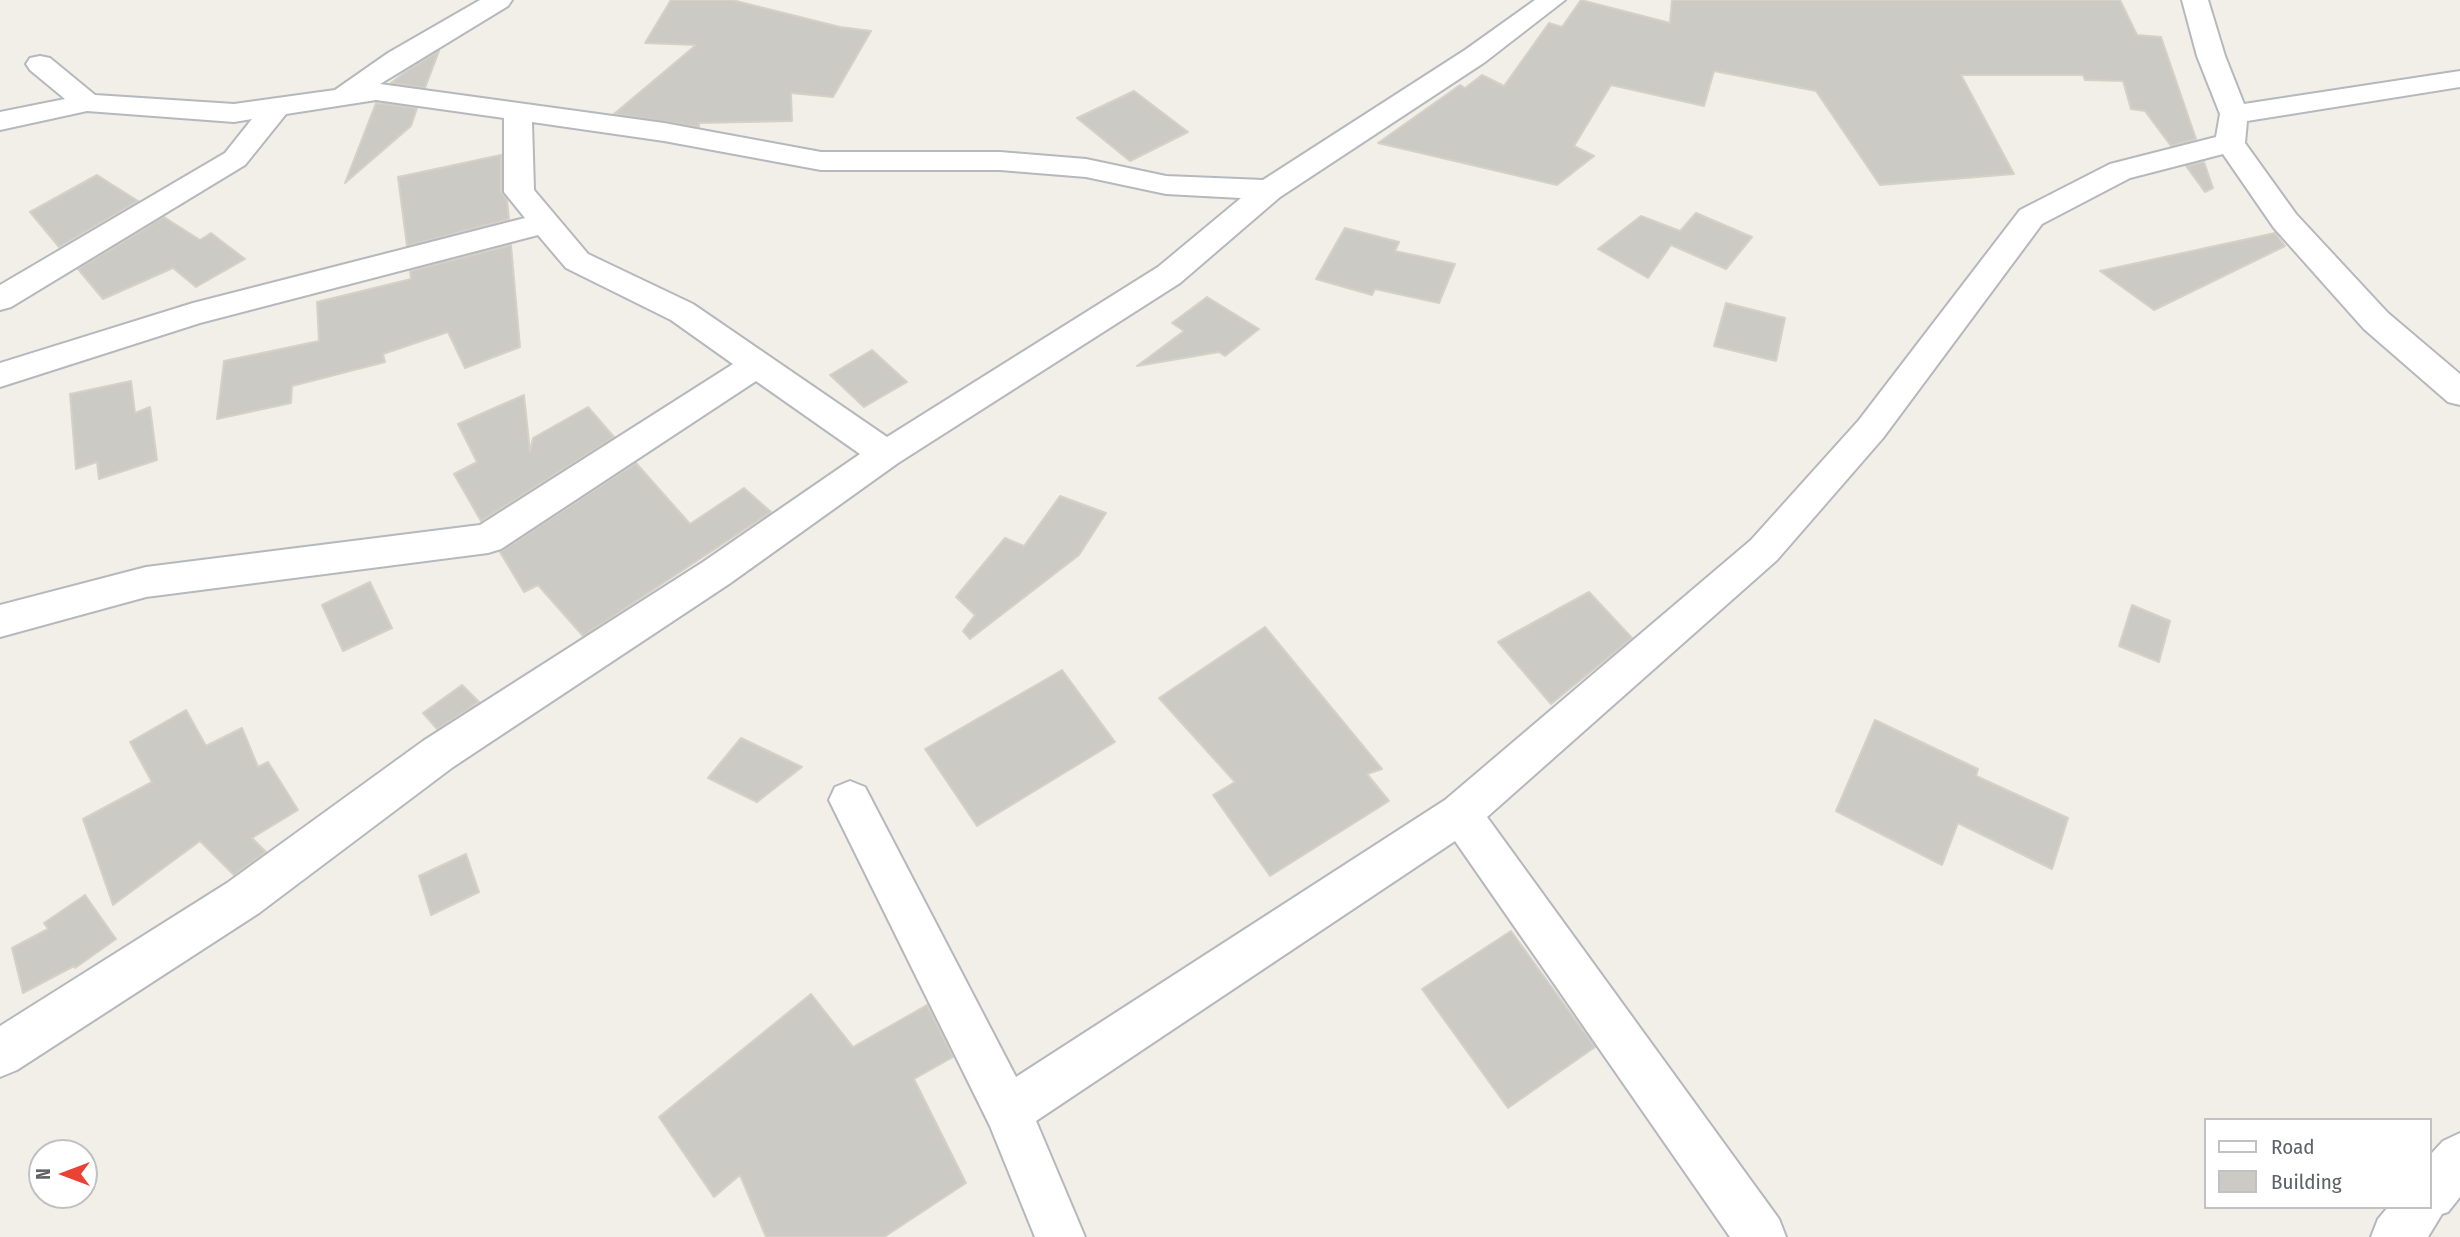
<!DOCTYPE html>
<style>
body{margin:0}
#map{position:relative;width:2460px;height:1237px;overflow:hidden;background:#f1efe8;font-family:"Fira Sans Condensed",sans-serif}
canvas{display:block}
.legend{position:absolute;left:2204px;top:1118px;width:228px;height:91px;box-sizing:border-box;background:#fff;border:2px solid #bfc1c3;margin:0;padding:9px 12px;list-style:none;font-size:21px;color:#5f6368}
.legend li{display:flex;align-items:center;gap:14px;height:35px}
.legend b{width:35px;border:2px solid #bfc1c3}
.north{position:absolute;left:28px;top:1139px;width:70px;height:70px;box-sizing:border-box;background:#fff;border:2px solid #bfc1c3;border-radius:50%;rotate:270deg;font-size:19px;font-weight:700;line-height:28px;text-align:center;color:#5f6368}
.north::after{content:'';display:block;margin:auto;width:24px;height:32px;background:#ea4335;clip-path:polygon(50% 0,100% 100%,50% 72%,0 100%)}
</style>
<div id="map">
<canvas width="2460" height="1237"></canvas>
<ul class="legend">
<li><b style="height:9px;background:#fff"></b>Road</li>
<li><b style="height:19px;background:#cccac5"></b>Building</li>
</ul>
<div class="north">N</div>
</div>
<script>
const c = document.querySelector('canvas').getContext('2d');
c.lineJoin = 'round';
function paint(path, color) {
  c.fillStyle = color;
  c.fill(path, 'evenodd');
}
function shape(rows) {
  const path = new Path2D();
  for (const r of rows) {
    path.moveTo(r[0], r[1]);
    for (let i = 2; i < r.length; i += 2) path.lineTo(r[i], r[i + 1]);
  }
  return path;
}
function stroke(path, color, width, dash) {
  c.strokeStyle = color;
  c.lineWidth = width;
  c.lineCap = dash ? 'butt' : 'round';
  c.setLineDash(dash || []);
  c.stroke(path);
}
const building = shape([
 [671,0,732,0,840,27,871,31,833,97,791,93,792,121,699,123,699,127,614,114,696,45,645,43,671,0],
 [1581,0,1670,23,1672,0,2120,0,2137,35,2161,37,2196,139,2171,146,2145,111,2131,109,2123,81,2085,80,2083,75,1961,75,2014,174,1880,185,1816,91,1714,71,1704,106,1611,85,1574,146,1594,156,1557,185,1378,143,1460,85,1465,88,1482,75,1504,86,1549,23,1562,27,1581,0],
 [439,51,425,88,391,83,405,72,439,51],
 [1134,91,1188,132,1130,161,1077,118,1134,91],
 [376,103,417,108,411,126,345,183,376,103],
 [501,155,501,192,507,200,509,219,407,246,398,177,501,155],
 [2204,162,2213,188,2205,192,2186,166,2204,162],
 [97,175,138,201,59,247,30,212,97,175],
 [1696,213,1752,237,1726,269,1671,245,1648,278,1598,249,1641,216,1680,231,1696,213],
 [164,217,200,240,211,233,245,259,196,287,173,268,103,299,78,269,164,217],
 [1345,228,1399,242,1395,251,1455,264,1439,303,1375,289,1372,295,1316,279,1345,228],
 [2275,233,2285,246,2154,310,2100,271,2275,233],
 [511,245,520,347,465,368,448,332,383,354,385,362,292,386,291,403,217,419,224,361,319,341,317,302,411,279,410,271,511,245],
 [1207,297,1259,329,1225,356,1219,352,1137,366,1184,331,1172,323,1207,297],
 [1726,303,1785,318,1776,361,1714,346,1726,303],
 [872,350,907,382,864,407,830,375,872,350],
 [131,381,135,413,150,407,157,460,99,479,97,462,76,469,70,394,131,381],
 [524,395,530,452,533,438,588,407,614,437,481,521,454,474,477,462,458,424,524,395],
 [636,463,690,524,744,488,771,512,583,636,538,585,524,592,500,552,636,463],
 [1060,496,1106,513,1079,555,970,639,963,631,975,615,956,597,1005,538,1024,546,1060,496],
 [370,582,392,628,343,651,322,605,370,582],
 [1589,592,1632,638,1551,704,1498,642,1589,592],
 [2132,605,2170,621,2159,662,2119,646,2132,605],
 [1265,627,1382,769,1367,774,1389,801,1270,876,1213,795,1235,782,1159,698,1265,627],
 [1062,670,1115,742,977,826,925,749,1062,670],
 [462,685,479,702,437,729,423,713,462,685],
 [186,710,206,746,242,728,258,767,268,762,298,810,252,838,266,852,234,875,200,841,113,905,83,819,152,782,130,742,186,710],
 [1875,720,1978,769,1976,776,2068,818,2052,869,1958,823,1942,865,1836,811,1875,720],
 [741,738,802,767,757,802,708,778,741,738],
 [466,854,479,892,431,915,419,876,466,854],
 [85,895,116,939,75,968,74,966,23,993,12,948,48,929,44,923,85,895],
 [1511,931,1595,1047,1508,1108,1422,989,1511,931],
 [811,994,853,1047,927,1005,953,1057,914,1079,966,1183,884,1237,766,1237,740,1175,714,1197,659,1117,811,994]
]);
paint(building, '#cccac5');
stroke(building, '#d6d1c6', 2);
const minor = shape([
 [480,0,512,0,508,6,380,84,664,123,821,152,1000,152,1086,159,1166,176,1263,180,1465,50,1535,0,1565,0,1485,62,1280,197,1180,283,898,463,729,584,453,767,259,913,17,1070,0,1077,0,1026,227,883,423,741,703,562,860,454,756,381,501,549,488,553,146,597,0,637,0,605,146,567,480,525,733,364,671,320,566,268,538,235,200,323,0,387,0,363,193,303,525,218,504,192,504,118,376,100,286,114,245,165,11,307,0,310,0,285,225,153,252,119,234,122,87,111,0,130,0,112,65,99,30,70,26,64,30,58,40,56,50,58,95,95,234,104,335,90,388,53,480,0],
 [532,122,664,141,821,170,1000,170,1086,177,1166,194,1241,198,1158,267,887,437,693,304,588,254,534,190,532,122],
 [2182,0,2208,0,2225,56,2244,104,2460,71,2460,87,2247,121,2245,143,2296,214,2388,313,2460,374,2460,405,2448,402,2364,329,2274,228,2223,154,2130,178,2042,224,1883,438,1777,560,1487,817,1779,1219,1786,1237,1730,1237,1455,841,1036,1121,1085,1237,1035,1237,990,1126,829,800,835,787,850,781,865,787,1016,1077,1445,800,1751,540,1859,420,2020,210,2110,164,2216,137,2220,114,2197,56,2182,0],
 [2460,1133,2460,1197,2448,1212,2442,1214,2428,1237,2371,1237,2378,1219,2388,1207,2430,1207,2430,1155,2443,1141,2460,1133]
]);
stroke(minor, '#b5b8bc', 4);
paint(minor, '#fff');
</script>
